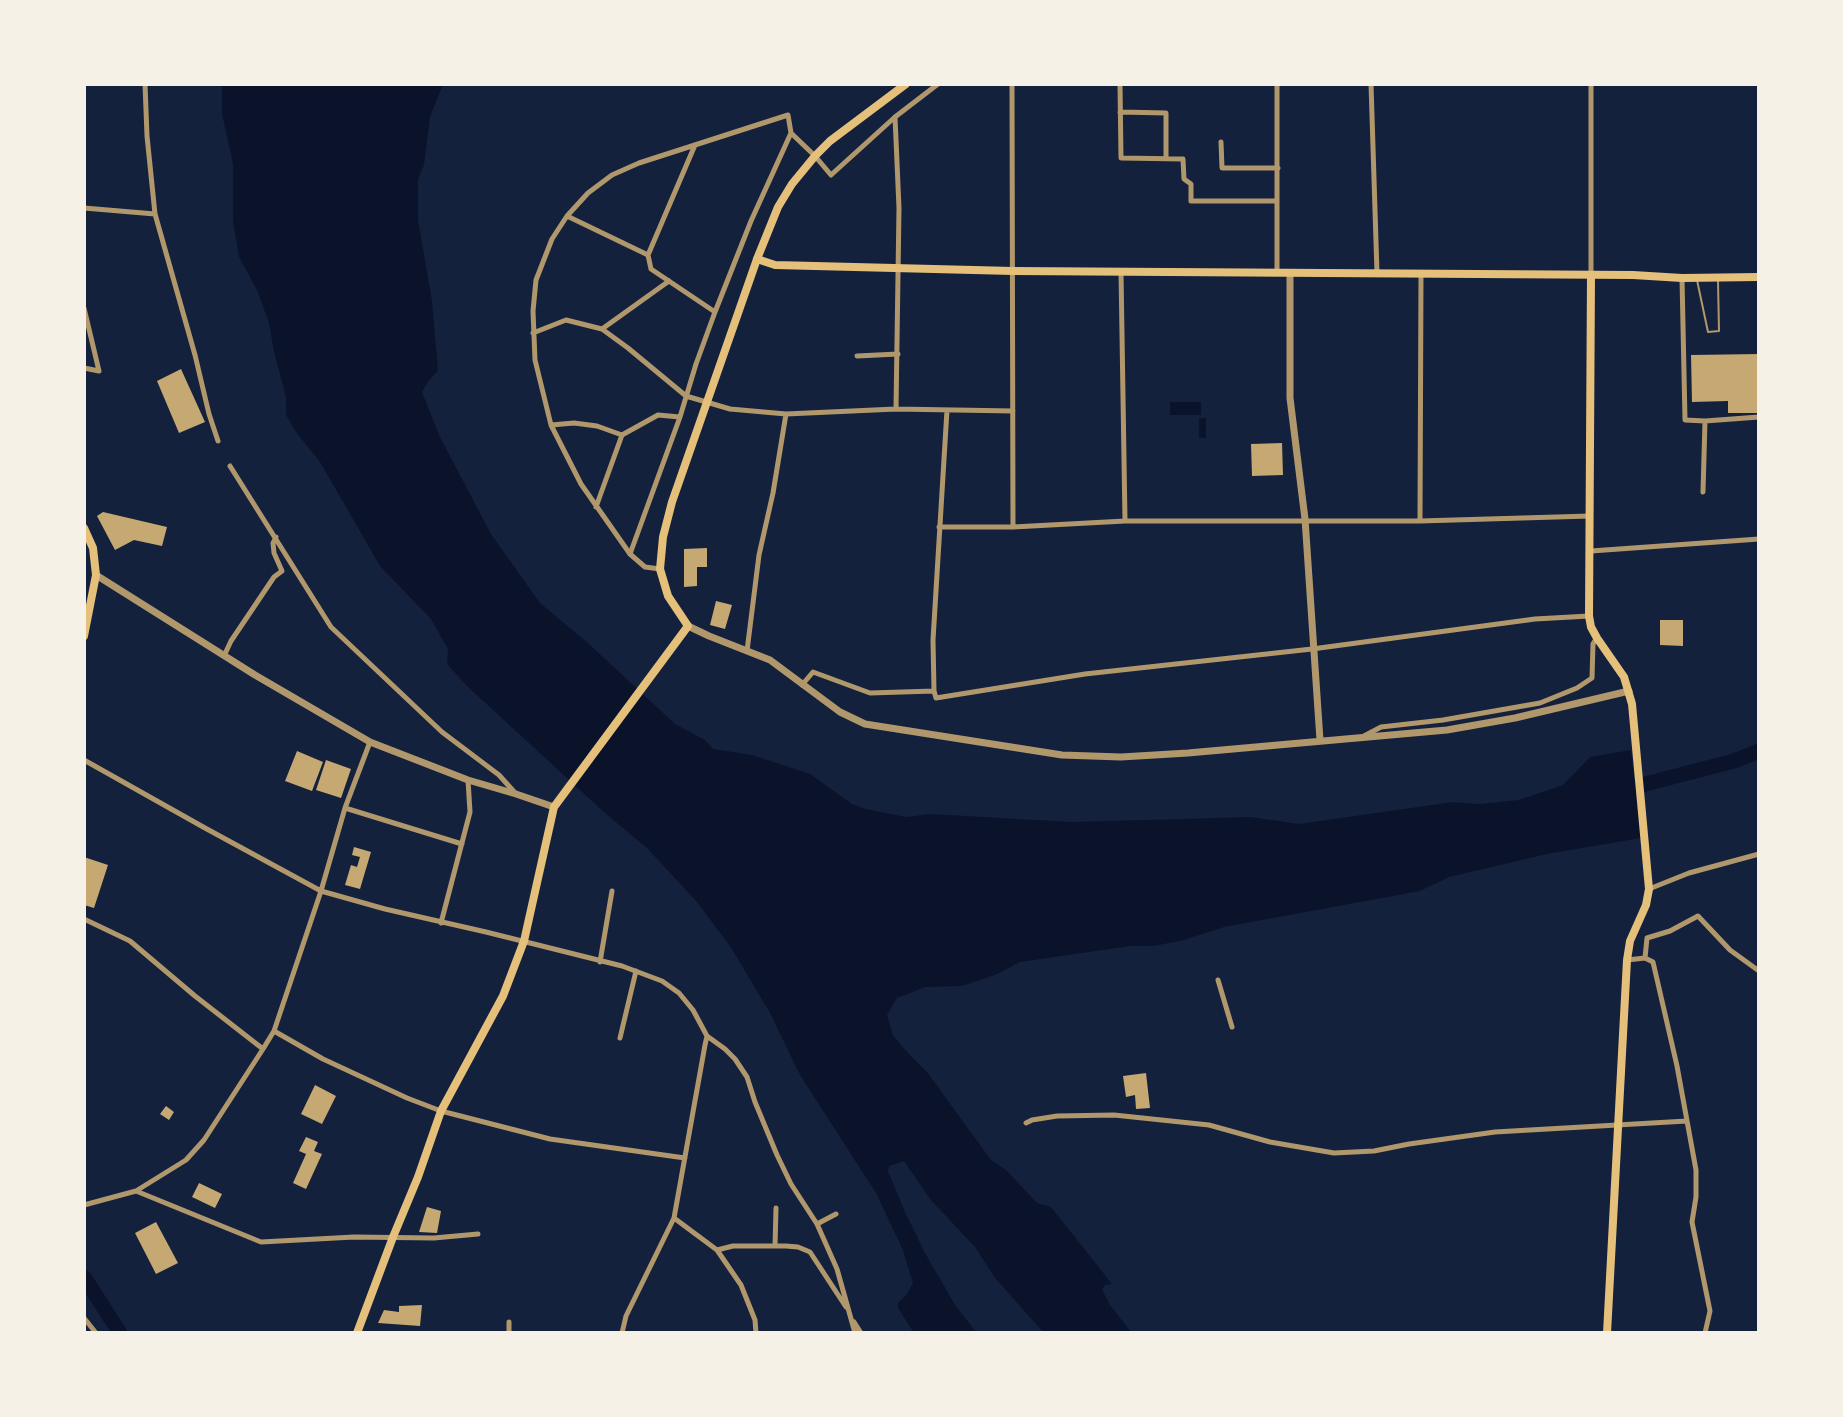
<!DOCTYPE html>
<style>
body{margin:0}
#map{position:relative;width:1843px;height:1417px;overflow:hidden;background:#14213d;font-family:"PT Sans",sans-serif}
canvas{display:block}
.frame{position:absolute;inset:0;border:86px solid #f6f1e7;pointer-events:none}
</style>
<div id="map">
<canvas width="1843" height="1417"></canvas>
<div class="frame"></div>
</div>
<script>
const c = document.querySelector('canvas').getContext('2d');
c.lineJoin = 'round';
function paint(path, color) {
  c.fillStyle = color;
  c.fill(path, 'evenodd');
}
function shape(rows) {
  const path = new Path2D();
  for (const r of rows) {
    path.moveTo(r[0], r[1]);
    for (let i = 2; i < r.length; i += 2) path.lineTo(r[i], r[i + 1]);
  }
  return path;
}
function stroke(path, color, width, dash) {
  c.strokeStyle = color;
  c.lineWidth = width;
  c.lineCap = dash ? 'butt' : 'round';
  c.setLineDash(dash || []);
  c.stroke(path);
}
paint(shape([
 [222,84,443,84,430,117,424,165,418,179,418,220,432,301,438,371,429,380,422,392,440,437,491,534,540,603,589,644,675,724,705,740,713,749,752,755,810,774,852,804,866,809,906,817,931,814,1073,822,1251,817,1299,824,1453,802,1479,804,1519,800,1563,785,1590,757,1631,750,1641,838,1547,854,1449,877,1420,891,1224,927,1184,940,1154,946,1130,946,1020,962,995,975,962,986,925,987,897,998,887,1015,893,1035,908,1053,927,1072,991,1160,1006,1170,1037,1203,1051,1207,1112,1284,1105,1285,1102,1289,1110,1305,1132,1333,1044,1333,995,1278,975,1247,931,1200,904,1161,889,1166,888,1171,905,1212,925,1253,955,1305,977,1333,914,1333,898,1308,898,1303,907,1294,913,1283,902,1248,876,1193,800,1075,770,1013,732,949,697,902,647,848,606,814,467,686,447,664,448,649,431,619,380,566,320,462,296,432,286,415,286,397,274,352,269,323,257,290,239,257,233,221,233,164,222,114],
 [1170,402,1201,402,1201,415,1170,415],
 [1199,418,1206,418,1206,438,1199,438]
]), '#0b132b');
stroke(shape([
 [1626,789,1734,761,1759,751],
 [84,1277,120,1333]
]), '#0b132b', 15);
paint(shape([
 [1759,354,1759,413,1728,413,1728,401,1692,402,1691,355],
 [181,369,205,422,179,433,157,381],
 [1282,443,1283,475,1252,476,1251,444],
 [103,512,167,527,162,546,134,540,115,550,97,516],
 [707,548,707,567,697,567,697,586,684,587,684,549],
 [716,601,732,605,725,629,710,625],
 [1660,620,1683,620,1683,646,1660,645],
 [297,751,323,762,312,791,285,781],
 [326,760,351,769,341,798,316,790],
 [354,847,371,852,360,889,345,885,351,865,357,867,360,857,352,855],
 [84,857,108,865,94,908,84,905],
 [1146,1073,1150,1108,1136,1109,1135,1095,1126,1097,1123,1076],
 [315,1085,336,1096,322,1124,301,1114],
 [166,1106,174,1112,169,1120,160,1114],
 [306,1137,318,1142,314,1151,322,1154,306,1189,293,1183,306,1154,299,1151],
 [199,1183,222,1194,215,1208,192,1197],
 [427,1207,441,1211,437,1233,419,1232],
 [156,1222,178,1263,156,1274,135,1233],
 [422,1305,420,1326,378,1323,384,1310,399,1312,399,1306]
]), '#c6a872');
stroke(shape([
 [1697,280,1708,332,1719,331,1718,281]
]), '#b1986c', 2);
stroke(shape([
 [145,84,147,136,155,214,195,355,209,414,218,441],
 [1012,84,1013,527],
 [1120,84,1121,158,1183,159,1184,179,1191,184,1191,201,1277,201],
 [1371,84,1377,273],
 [1591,84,1591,275],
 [1120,112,1166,113,1166,158],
 [895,117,899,208,896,409],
 [791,133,815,156,831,175,895,117,938,84],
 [1221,142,1222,168,1278,168],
 [695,145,648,255,651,269,715,312],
 [84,208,155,214],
 [567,216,648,255],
 [1121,272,1125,521],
 [1277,273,1277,84],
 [1682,278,1685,420,1705,421,1759,417],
 [84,308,99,371,84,368],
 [602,329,669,281],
 [533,333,566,320,602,329,628,348,686,396,730,409,786,414,896,409,1013,411],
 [857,356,898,354],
 [947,410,933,640,934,691,936,698,1085,674,1312,649,1535,619,1589,616],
 [551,425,574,423,597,426,622,435],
 [230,466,331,627,442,732,499,775,516,794],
 [1703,492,1705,421],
 [596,507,622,435,658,415,680,417],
 [1420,521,1421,274],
 [939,527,1013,527,1125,521,1420,521,1590,516],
 [1591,551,1759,539],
 [630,554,680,417,696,364,715,312,751,221,791,133,788,115,639,163,612,175,588,193,567,216,552,239,536,280,533,311,535,360,551,425,581,484,630,554,645,567,660,569],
 [747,651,759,555,773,493,786,414],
 [224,656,231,641,274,577,282,571,274,553,273,543,276,537],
 [802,685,813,672,870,693,934,691],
 [1364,736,1381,727,1443,720,1540,703,1577,688,1592,678,1593,644,1597,638],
 [84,760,205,828,321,891,385,909,486,932,622,966,662,981,679,993,693,1010,707,1036,705,1045,674,1218,626,1316,622,1333],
 [345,808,462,844],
 [1649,889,1689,873,1759,854],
 [84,919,130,941,195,996,263,1049],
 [441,923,470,812,468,780],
 [1645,958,1647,938,1670,931,1698,916,1730,950,1759,971],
 [1627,960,1645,958,1653,962,1677,1066,1696,1170,1696,1197,1692,1222,1710,1311,1705,1333],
 [600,962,612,891],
 [1218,980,1232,1027],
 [274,1031,323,1059,407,1098,441,1111,550,1139,685,1158],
 [707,1036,725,1049,735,1059,747,1077,755,1102,777,1155,791,1184,817,1224,837,1269,855,1333],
 [620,1038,636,971],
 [1026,1123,1032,1120,1057,1116,1114,1115,1209,1125,1270,1142,1334,1153,1374,1151,1409,1144,1495,1132,1687,1121],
 [136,1191,261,1242,354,1237,434,1238,478,1234],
 [84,1205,136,1191,186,1160,204,1140,263,1049,274,1031,321,891,345,808,370,742],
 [674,1218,717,1250,741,1285,755,1320,756,1333],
 [817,1224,836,1214],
 [775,1246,776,1208],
 [717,1250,733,1246,786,1246,798,1247,810,1252,846,1307],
 [84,1318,96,1333],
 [509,1322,509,1333],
 [854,1322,861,1333]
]), '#b1986c', 5);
stroke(shape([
 [1290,273,1290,398,1305,519,1320,740],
 [96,575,255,675,370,742,468,780,516,794,554,807],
 [688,626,709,636,770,660,840,712,865,724,1062,755,1121,757,1188,753,1447,730,1515,718,1629,691]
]), '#b1986c', 7);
stroke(shape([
 [757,259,778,207,792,184,815,156,830,141,906,84],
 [1591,275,1589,616,1591,627,1597,638,1624,677,1632,704,1649,889,1646,905,1630,941,1627,960,1607,1333]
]), '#e5c07b', 8);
stroke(shape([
 [84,528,93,548,96,575,84,636],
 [357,1333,393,1237,418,1177,441,1111,503,996,524,941,554,807,688,626,668,596,660,569,663,537,672,502,757,259,775,265,1013,271,1633,275,1682,278,1759,277]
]), '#e5c07b', 8);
</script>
